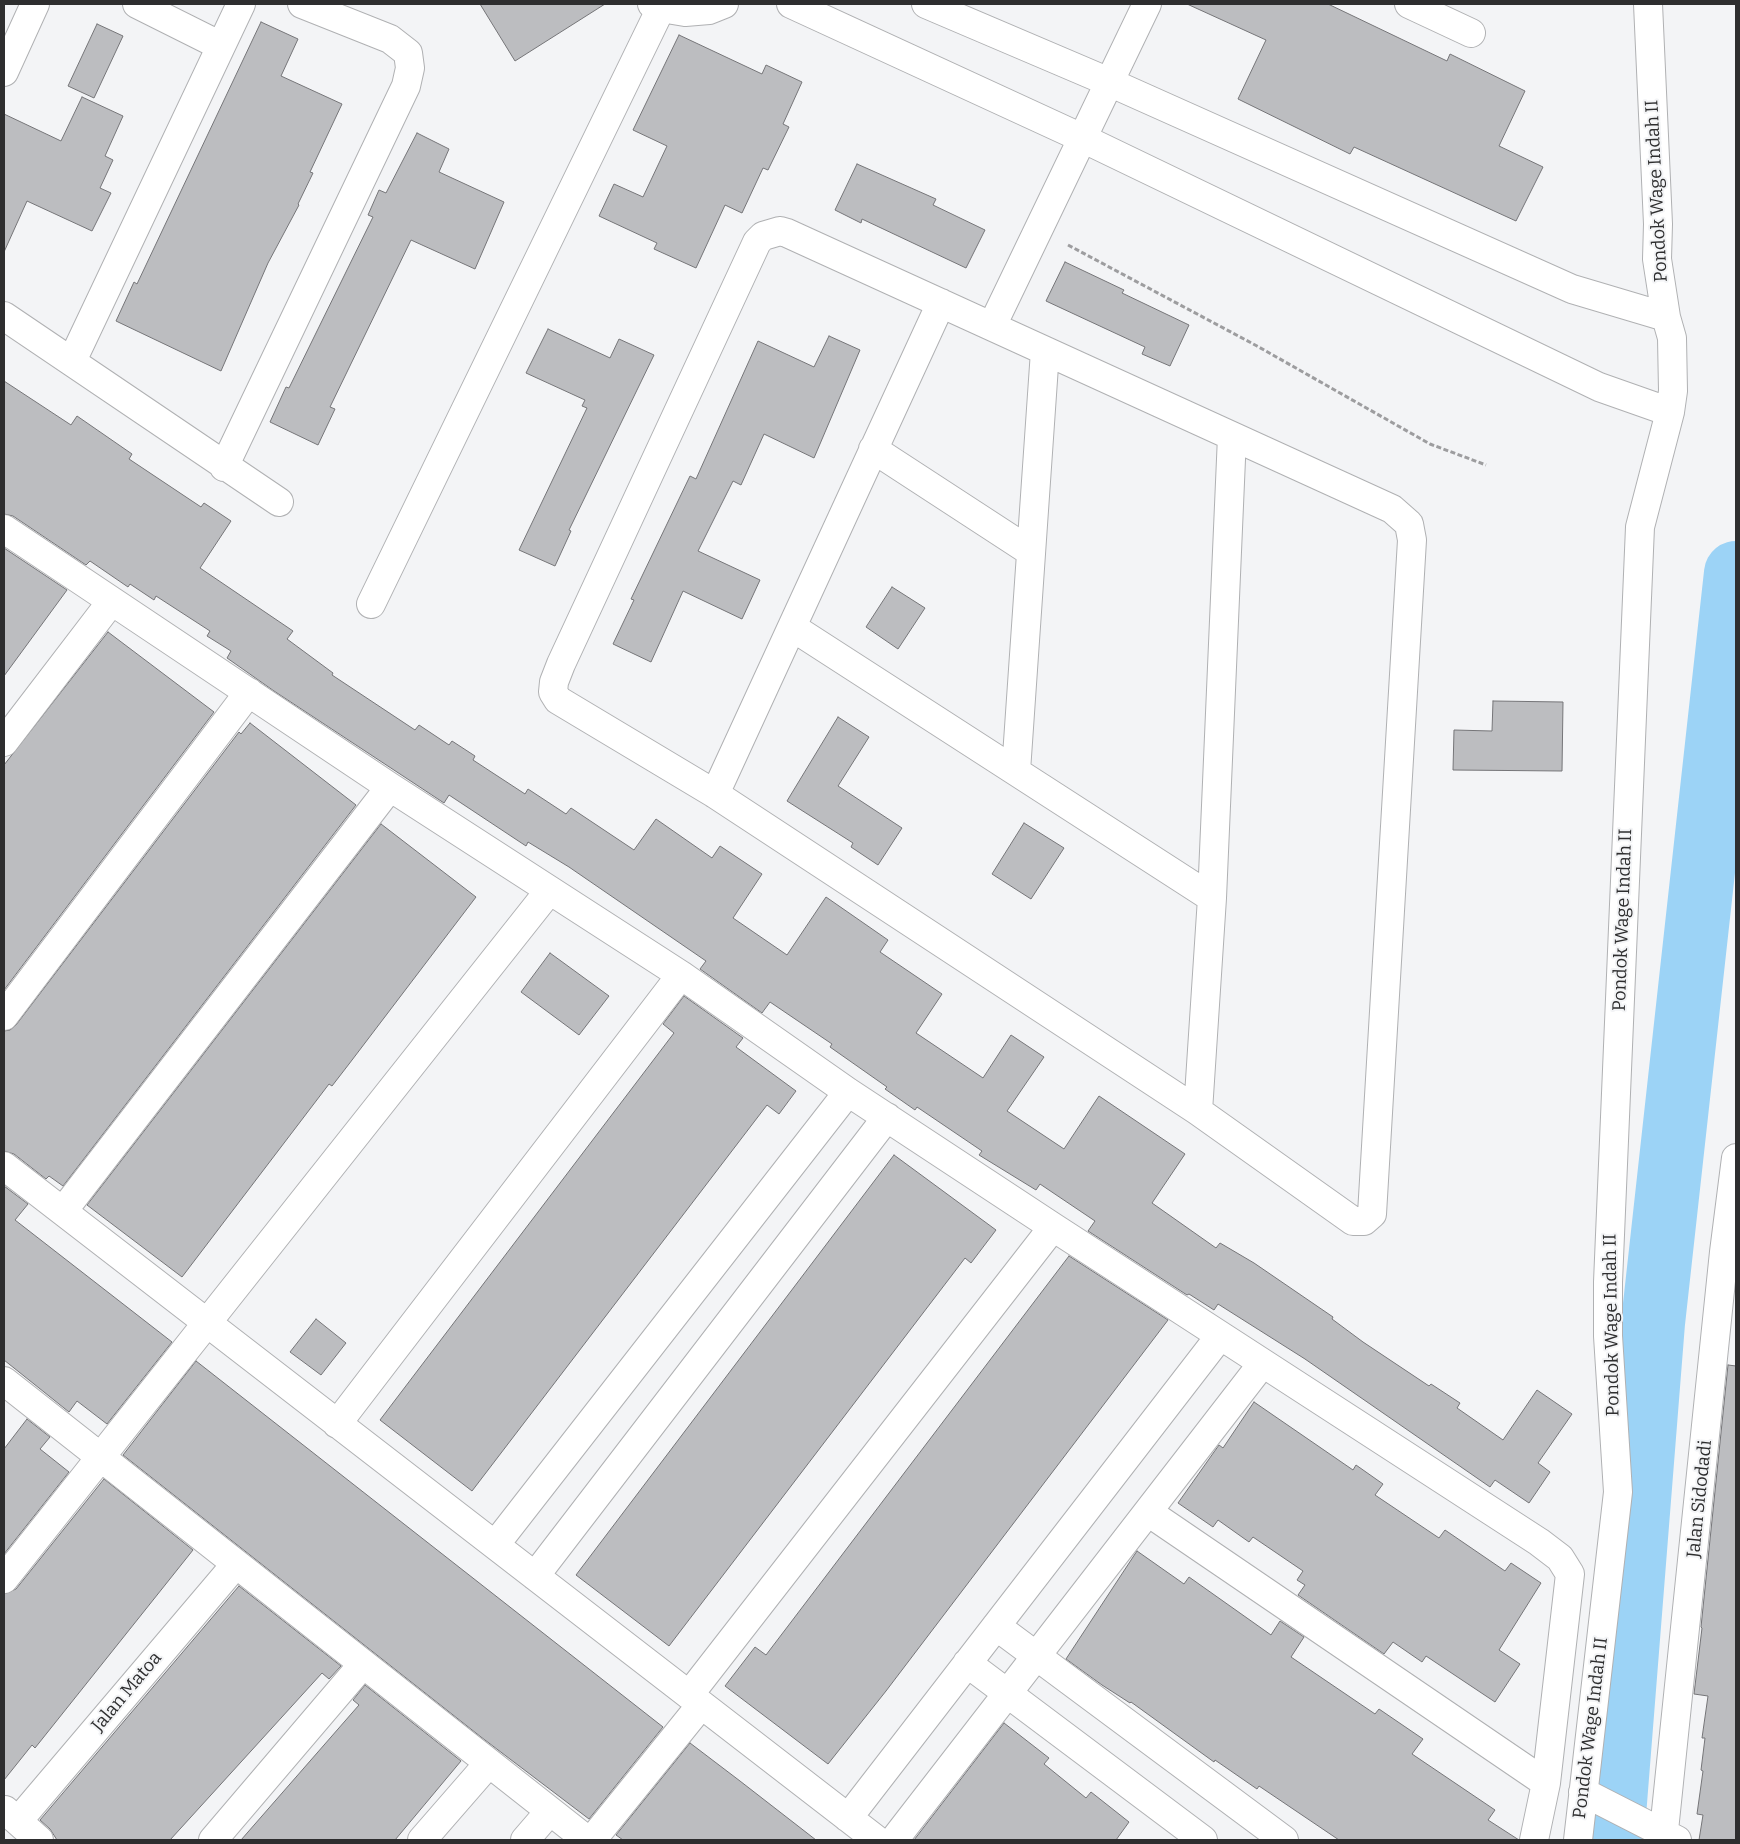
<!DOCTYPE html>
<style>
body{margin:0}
#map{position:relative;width:1740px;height:1844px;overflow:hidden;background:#f3f4f6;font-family:Bitter,serif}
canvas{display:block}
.frame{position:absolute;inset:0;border:5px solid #2e2e2f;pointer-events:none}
</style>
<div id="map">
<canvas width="1740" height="1844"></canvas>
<div class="frame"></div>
</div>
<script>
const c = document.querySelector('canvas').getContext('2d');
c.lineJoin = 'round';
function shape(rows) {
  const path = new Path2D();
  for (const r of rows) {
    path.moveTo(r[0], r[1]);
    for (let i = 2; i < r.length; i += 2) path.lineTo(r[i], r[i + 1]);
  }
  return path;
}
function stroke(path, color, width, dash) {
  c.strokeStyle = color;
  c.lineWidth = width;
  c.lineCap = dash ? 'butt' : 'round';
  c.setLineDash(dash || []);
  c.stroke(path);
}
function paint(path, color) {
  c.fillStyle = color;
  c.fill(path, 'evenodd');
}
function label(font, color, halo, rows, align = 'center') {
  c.font = font + ' Bitter,serif';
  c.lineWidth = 4;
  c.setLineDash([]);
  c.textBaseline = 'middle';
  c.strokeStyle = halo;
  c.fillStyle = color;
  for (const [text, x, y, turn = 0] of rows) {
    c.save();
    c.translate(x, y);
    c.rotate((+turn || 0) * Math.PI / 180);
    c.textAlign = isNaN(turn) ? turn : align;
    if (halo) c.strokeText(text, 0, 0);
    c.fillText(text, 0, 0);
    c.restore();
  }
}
stroke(shape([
 [1612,1840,1653,1323,1736,573]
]), '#9cd3f6', 64);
const building = shape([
 [480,4,605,4,515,61,480,4],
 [1187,4,1328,4,1447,61,1450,54,1525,91,1499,146,1543,167,1516,221,1354,147,1350,154,1238,99,1266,40,1187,4],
 [261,22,298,39,281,76,342,104,310,172,313,173,298,204,299,205,268,263,221,371,116,321,134,282,137,284,261,22],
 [97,24,123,36,94,98,68,86,97,24],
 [679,35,762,74,766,65,802,82,783,124,789,127,768,170,763,168,742,213,725,205,696,268,654,249,657,243,599,216,614,184,643,197,667,146,633,130,679,35],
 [82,97,123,116,105,156,113,160,100,188,111,193,92,231,27,201,4,252,4,114,61,141,82,97],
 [417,133,449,149,439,172,504,202,475,269,411,240,330,407,335,409,318,445,270,422,286,387,289,388,373,217,368,215,379,190,386,193,417,133],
 [857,164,936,199,933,205,985,230,966,268,862,219,861,223,835,210,857,164],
 [1065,262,1124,290,1122,293,1189,325,1170,366,1142,354,1145,347,1046,301,1065,262],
 [548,329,610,358,619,339,654,355,569,530,571,531,555,566,519,550,587,408,582,406,585,400,526,373,548,329],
 [829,336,860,350,814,458,764,434,741,485,733,481,698,551,760,580,742,619,683,591,651,662,613,644,634,600,631,599,690,476,696,479,758,341,814,367,829,336],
 [4,381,71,425,77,416,132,454,129,459,201,507,204,503,231,521,200,568,293,631,287,639,333,673,332,675,415,730,419,725,449,745,452,741,475,756,473,760,525,794,528,789,566,814,571,808,634,850,656,819,712,858,720,846,762,874,733,918,787,955,826,897,888,940,880,952,942,994,916,1033,983,1078,1011,1035,1044,1057,1007,1111,1064,1149,1099,1096,1185,1154,1152,1203,1216,1248,1220,1243,1254,1263,1333,1317,1332,1319,1363,1342,1429,1386,1431,1384,1460,1403,1457,1408,1503,1440,1537,1390,1572,1414,1538,1463,1550,1472,1529,1503,1495,1480,1490,1487,1305,1359,1218,1304,1214,1310,1189,1294,1187,1295,1088,1231,1095,1221,1040,1184,1036,1190,979,1155,982,1151,917,1107,915,1110,885,1089,887,1087,830,1047,832,1044,770,1002,762,1013,700,969,706,961,569,867,528,842,526,846,449,795,444,803,274,691,227,658,231,651,207,636,210,631,156,596,154,600,130,584,128,587,90,561,86,565,13,516,4,514,4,381],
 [4,548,67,590,4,676,4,548],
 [892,587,925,608,898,649,866,627,892,587],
 [108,632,214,712,4,990,4,765,108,632],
 [1493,701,1563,702,1562,771,1453,770,1454,730,1492,731,1493,701],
 [838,717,869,737,838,786,902,828,878,865,851,847,853,843,787,801,838,717],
 [250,723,356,805,63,1186,49,1176,46,1179,14,1154,4,1151,4,1031,10,1030,16,1025,239,732,241,734,250,723],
 [1024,823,1064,848,1031,899,992,874,1024,823],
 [381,824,476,897,349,1064,332,1086,329,1084,182,1277,87,1205,381,824],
 [550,953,609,996,579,1035,521,992,550,953],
 [684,996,743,1038,736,1047,796,1091,779,1114,767,1105,472,1491,380,1420,674,1033,663,1024,684,996],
 [894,1155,996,1230,971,1263,965,1258,669,1646,576,1575,894,1155],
 [4,1186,28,1204,15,1220,172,1342,107,1424,77,1401,69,1412,4,1360,4,1186],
 [1069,1256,1168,1320,886,1691,828,1764,725,1686,755,1647,766,1655,1069,1256],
 [316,1319,346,1343,321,1375,290,1352,316,1319],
 [196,1361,663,1727,589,1819,481,1737,123,1455,196,1361],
 [1728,1365,1736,1366,1736,1840,1699,1840,1703,1815,1697,1814,1703,1771,1701,1770,1705,1738,1702,1738,1708,1696,1694,1694,1702,1628,1701,1627,1728,1365],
 [1254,1402,1353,1470,1356,1465,1383,1484,1375,1495,1439,1538,1445,1530,1505,1571,1511,1563,1541,1583,1499,1650,1520,1664,1495,1702,1426,1656,1422,1662,1393,1642,1384,1654,1298,1595,1305,1585,1297,1580,1303,1571,1253,1537,1249,1542,1218,1520,1213,1527,1178,1503,1214,1452,1219,1445,1223,1448,1254,1402],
 [27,1419,50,1437,40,1449,69,1472,4,1554,4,1449,27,1419],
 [104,1479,193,1550,35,1748,32,1745,4,1780,4,1594,16,1589,104,1479],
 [1137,1551,1184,1584,1189,1577,1271,1635,1280,1621,1304,1637,1291,1657,1375,1714,1379,1709,1423,1739,1412,1754,1495,1810,1488,1820,1519,1840,1339,1840,1259,1786,1257,1789,1215,1760,1214,1762,1131,1702,1130,1703,1102,1685,1066,1659,1137,1551],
 [239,1586,341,1666,329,1679,322,1673,170,1840,57,1840,50,1829,40,1820,239,1586],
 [365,1685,461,1761,395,1840,241,1840,359,1705,353,1700,365,1685],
 [1004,1723,1049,1758,1044,1764,1086,1798,1091,1792,1129,1822,1116,1840,914,1840,1004,1723],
 [690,1743,740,1781,816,1840,623,1840,616,1835,690,1743]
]);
paint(building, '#bcbdc0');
stroke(building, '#757578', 1);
const minor = shape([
 [137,4,221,46],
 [652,4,661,8,685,12,709,10,724,4],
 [791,4,1082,138,1599,387,1670,412],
 [926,4,1109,82,1572,289,1666,317],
 [1409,4,1471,33],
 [4,72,35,4],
 [780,231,787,233,1392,509,1409,524,1412,540,1372,1214,1364,1221,1353,1221,1198,1111,715,794,558,700,553,692,554,682,561,664,757,242,763,236,780,231],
 [4,316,279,502],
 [992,326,1147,4],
 [72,361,241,4],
 [873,449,1031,552],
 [224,467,406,86,410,68,408,53,390,39,302,4],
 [4,529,390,787,681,975,848,1092,1053,1227,1539,1542,1560,1558,1570,1574,1546,1783,1534,1840],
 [371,604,661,8],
 [792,627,1212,898],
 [4,742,111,602],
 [1016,771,1045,351],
 [715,794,941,303],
 [4,1016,249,692],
 [1198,1111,1212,898,1232,436],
 [4,1166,877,1840],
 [63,1211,390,787],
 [4,1381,587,1840],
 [337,1424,681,975],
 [1148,1512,1546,1783],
 [495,1545,848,1092],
 [535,1576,887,1117],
 [4,1579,549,891],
 [996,1626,1284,1840],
 [967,1663,1203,1840],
 [689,1695,1053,1227],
 [1583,1792,1677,1840],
 [5,1810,39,1840],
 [848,1818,1220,1336],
 [18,1821,236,1564],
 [213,1840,363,1664],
 [422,1840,489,1763],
 [525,1840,550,1811],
 [592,1840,701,1705],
 [894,1840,1262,1364],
 [1578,1840,1618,1492,1608,1336,1608,1282,1640,527,1670,412,1673,391,1672,338,1666,317,1657,259,1658,224,1648,4],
 [1663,1840,1724,1252,1736,1158]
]);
stroke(minor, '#b0b1b3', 30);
stroke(shape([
 [1068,245,1257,346,1430,444,1486,465]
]), '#9d9d9f', 3, [5, 2.5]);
stroke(minor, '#fff', 28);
label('18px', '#2e2e2f', '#f3f4f6', [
 ["Pondok Wage Indah II",1657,191,-93],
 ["Pondok Wage Indah II",1623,920,-88],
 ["Pondok Wage Indah II",1612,1325,-91],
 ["Jalan Sidodadi",1700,1499,-84],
 ["Jalan Matoa",127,1692,-50],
 ["Pondok Wage Indah II",1591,1728,-83]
]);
</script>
